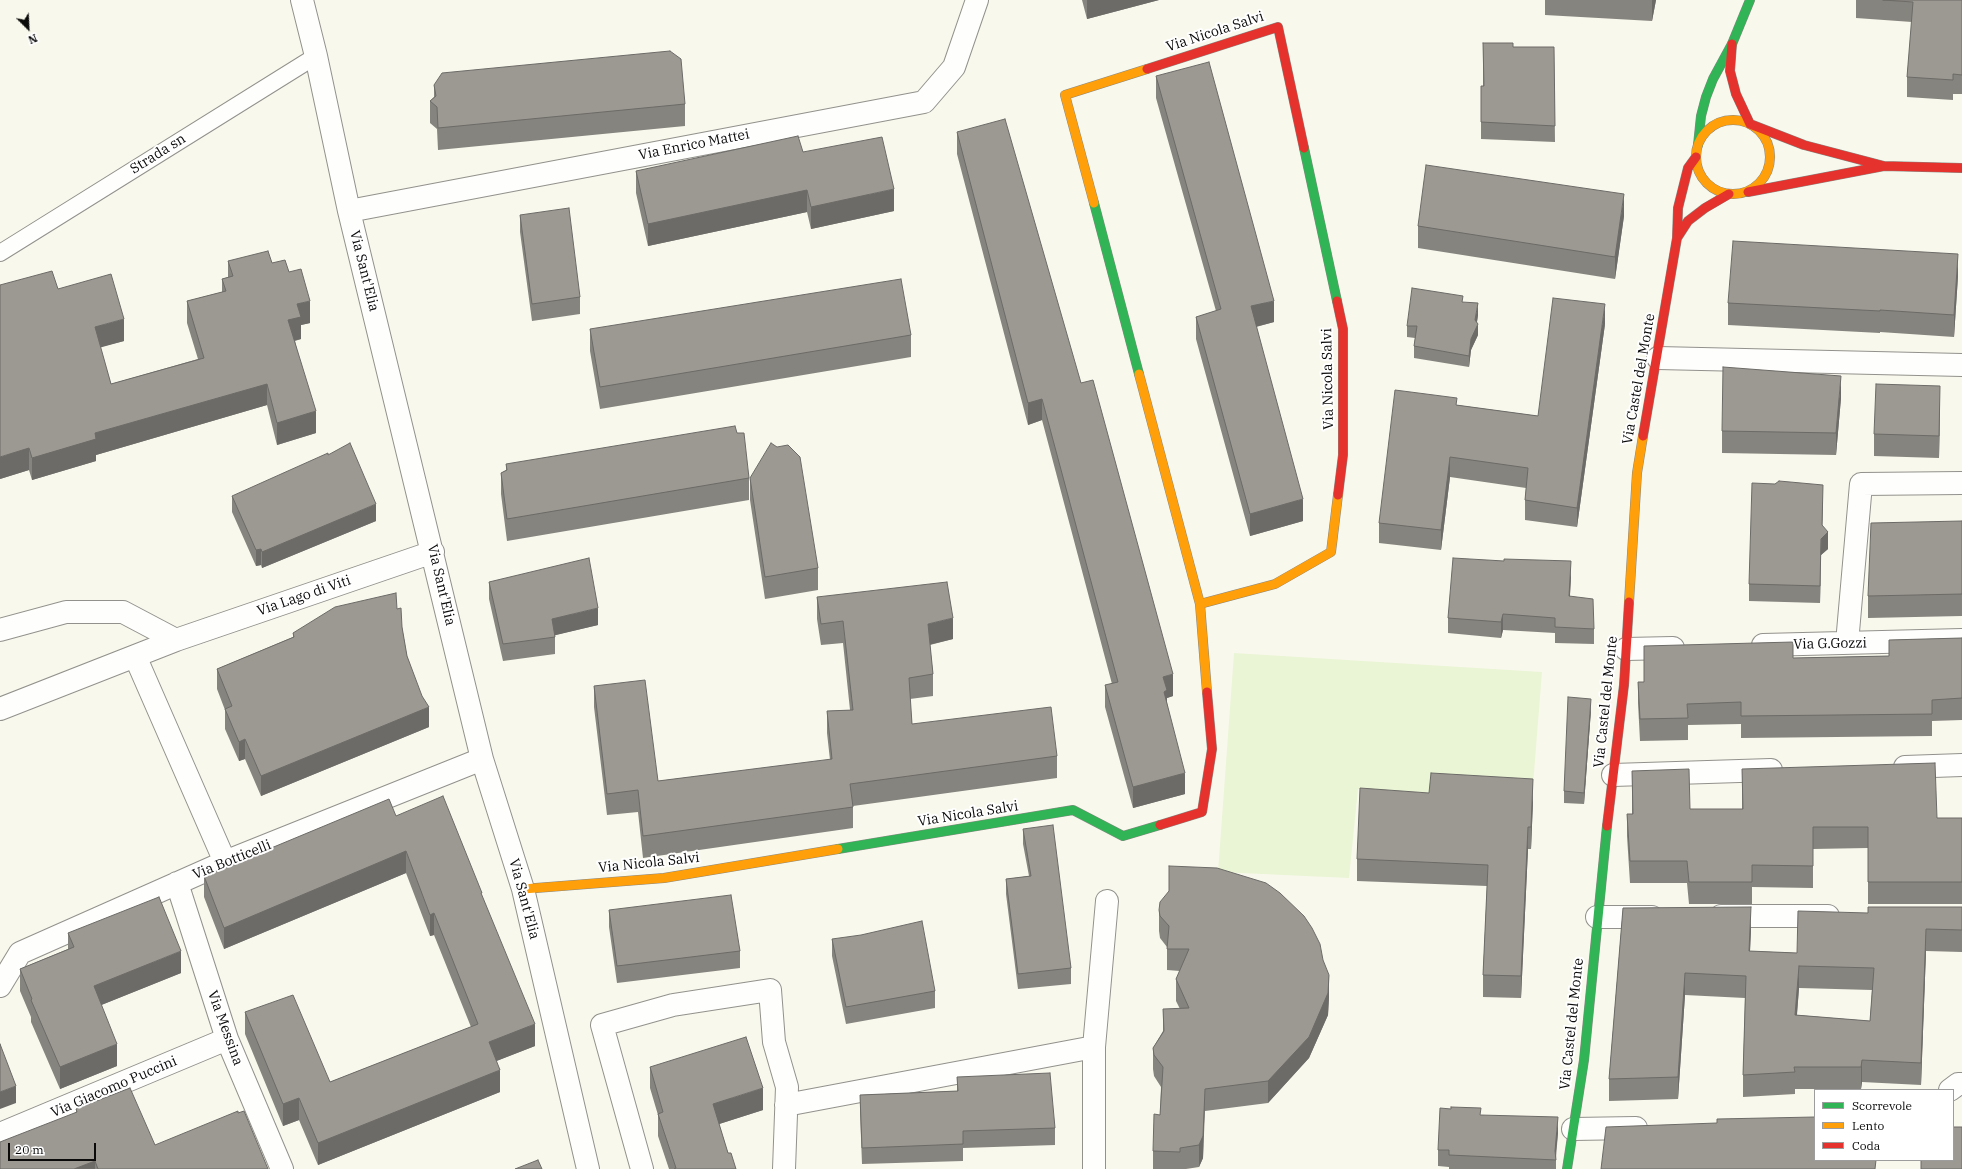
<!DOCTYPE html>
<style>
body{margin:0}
#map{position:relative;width:1962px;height:1169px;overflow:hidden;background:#f9f8ed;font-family:"IBM Plex Serif",serif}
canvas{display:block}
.legend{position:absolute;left:1814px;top:1089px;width:140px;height:72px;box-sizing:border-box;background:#fff;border:1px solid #9d9d9d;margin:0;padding:5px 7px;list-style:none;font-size:12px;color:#0a0a0a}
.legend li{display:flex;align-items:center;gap:8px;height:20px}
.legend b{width:20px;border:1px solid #9d9d9d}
.north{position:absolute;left:8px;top:8px;width:40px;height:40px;-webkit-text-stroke:3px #fff;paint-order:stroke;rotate:156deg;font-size:11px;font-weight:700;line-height:16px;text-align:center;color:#0a0a0a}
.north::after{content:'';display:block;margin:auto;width:14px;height:18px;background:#0a0a0a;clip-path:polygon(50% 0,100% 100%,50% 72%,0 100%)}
.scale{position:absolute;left:8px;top:1143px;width:88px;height:18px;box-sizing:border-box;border:2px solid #0a0a0a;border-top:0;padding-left:5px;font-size:12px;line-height:14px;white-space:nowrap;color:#0a0a0a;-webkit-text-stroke:3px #fff;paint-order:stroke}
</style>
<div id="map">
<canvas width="1962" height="1169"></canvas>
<ul class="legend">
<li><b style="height:5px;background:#30b455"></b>Scorrevole</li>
<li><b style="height:5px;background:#ff9f0a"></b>Lento</li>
<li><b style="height:5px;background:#e5322d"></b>Coda</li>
</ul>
<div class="north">N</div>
<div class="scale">20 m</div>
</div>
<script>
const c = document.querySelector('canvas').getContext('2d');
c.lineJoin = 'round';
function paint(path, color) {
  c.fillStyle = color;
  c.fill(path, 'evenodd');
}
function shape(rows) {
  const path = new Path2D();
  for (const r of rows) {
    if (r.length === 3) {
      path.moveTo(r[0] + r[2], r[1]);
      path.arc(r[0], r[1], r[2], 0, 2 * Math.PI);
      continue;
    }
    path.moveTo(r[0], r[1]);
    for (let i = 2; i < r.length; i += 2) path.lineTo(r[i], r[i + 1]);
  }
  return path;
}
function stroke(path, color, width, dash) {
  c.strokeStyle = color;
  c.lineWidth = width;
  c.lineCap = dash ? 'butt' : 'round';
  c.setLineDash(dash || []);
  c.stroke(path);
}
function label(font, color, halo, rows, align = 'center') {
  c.font = font + ' "IBM Plex Serif",serif';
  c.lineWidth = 4;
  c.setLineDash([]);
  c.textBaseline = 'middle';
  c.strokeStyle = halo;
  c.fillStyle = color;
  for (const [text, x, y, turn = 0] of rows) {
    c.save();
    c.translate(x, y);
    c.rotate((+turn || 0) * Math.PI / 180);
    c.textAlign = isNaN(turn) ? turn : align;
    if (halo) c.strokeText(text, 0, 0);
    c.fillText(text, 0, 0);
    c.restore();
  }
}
paint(shape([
 [1234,653,1542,672,1532,798,1358,789,1349,878,1218,872]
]), '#eaf5d5');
const lane = shape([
 [0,253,316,56]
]);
const street = shape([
 [302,0,316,56,349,211,482,759,523,889,588,1169],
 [349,211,924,102,954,67,977,0],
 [1658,358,1962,365],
 [0,630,66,612,123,612,176,640],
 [1847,643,1861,484,1962,483],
 [1763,645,1962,640],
 [1626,649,1673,648],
 [135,656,225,862],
 [0,709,176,640,433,552],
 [1905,767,1962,765],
 [1613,775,1771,770],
 [177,883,227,1039,282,1169],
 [1721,916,1828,916],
 [1597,917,1652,917],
 [0,986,20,953,225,862,482,759],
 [1094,1047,1107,901],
 [1950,1090,1958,1084,1962,1084],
 [786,1105,1094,1047,1094,1169],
 [1573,1129,1636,1128],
 [0,1134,227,1039],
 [642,1169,602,1025,673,1005,770,990,774,1042,787,1087,784,1169]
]);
const fast = shape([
 [1698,145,1701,116,1706,97,1713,79,1732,44,1750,0],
 [1304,148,1337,301],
 [1094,203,1139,374],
 [838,849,1073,810,1123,836,1160,825],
 [1567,1169,1584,1060,1607,826]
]);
const slow = shape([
 [1733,157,37],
 [1094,203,1065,95,1147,69],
 [1139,374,1200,604,1207,692],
 [1629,602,1637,473,1643,436],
 [1200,604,1275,584,1331,552,1338,495],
 [523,889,664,878,838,849]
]);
const jam = shape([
 [1732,44,1730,71,1736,94,1750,124,1804,145,1884,166],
 [1147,69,1278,27,1304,148],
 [1748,192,1884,166,1962,168],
 [1677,238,1688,221,1705,208,1729,194],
 [1337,301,1343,329,1343,455,1338,495],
 [1643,436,1677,238,1678,208,1688,168,1696,157],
 [1160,825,1202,812,1212,749,1207,692],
 [1607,826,1624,685,1629,602]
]);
stroke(lane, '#92918c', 18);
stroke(street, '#92918c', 24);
stroke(fast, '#888883', 10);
stroke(slow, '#888883', 10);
stroke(jam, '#888883', 10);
stroke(lane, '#fefefc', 16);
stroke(street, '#fefefc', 22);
stroke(fast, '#30b455', 9);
stroke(slow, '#ff9f0a', 9);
stroke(jam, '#e5322d', 9);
paint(shape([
 [1082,0,1159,0,1087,19],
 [1545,0,1656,0,1652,21,1545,15],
 [1856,0,1962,0,1962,94,1953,94,1953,100,1907,97,1907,77,1912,22,1856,18],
 [1483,43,1513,47,1554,47,1555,142,1481,139,1481,86,1483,86],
 [1156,76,1274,322,1256,327,1303,521,1250,536,1196,339,1196,317,1216,311,1156,98],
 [434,85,685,104,685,126,438,150,437,129,430,123,430,101,434,97],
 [957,132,1081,383,1173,696,1167,698,1167,703,1185,794,1133,808,1105,707,1105,685,1112,684,1042,420,1028,425,957,154],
 [803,152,894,211,811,229,807,212,648,246,636,193,636,171],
 [520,215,580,297,580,314,532,321,520,232],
 [1624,216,1615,279,1418,248,1418,226],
 [228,261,272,263,289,272,310,323,301,325,301,339,295,341,316,433,277,445,267,405,96,455,96,461,32,480,29,470,0,479,58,289,124,341,100,347,111,384,198,359,187,323,187,301,222,292,222,279,228,277],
 [1958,276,1954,337,1880,332,1880,333,1728,325,1728,303],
 [1463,302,1478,315,1477,322,1478,335,1471,350,1469,367,1414,358,1414,346,1415,338,1407,337,1407,326],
 [1605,324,1577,527,1525,520,1525,500,1526,488,1450,477,1441,550,1379,543,1379,523,1457,405,1538,416],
 [590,329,911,335,911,357,600,409,590,351],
 [1841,398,1836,455,1722,453,1722,431],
 [1940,408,1939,458,1874,456,1874,434],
 [506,464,749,478,749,500,507,541,501,494,501,473,506,470],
 [750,478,818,568,818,590,765,599,750,500],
 [232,496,376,521,262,568,261,565,256,566,232,512],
 [1823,502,1822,526,1828,549,1821,555,1820,603,1749,601,1749,584],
 [1962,521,1962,616,1868,618,1868,596],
 [1571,576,1570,596,1594,629,1594,644,1555,643,1555,633,1503,630,1501,638,1448,633,1448,618],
 [489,582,598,625,555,635,555,654,503,661,489,599],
 [817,597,953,639,930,645,933,674,933,696,910,699,912,724,1057,756,1057,778,853,806,853,828,643,858,638,812,607,815,594,707,594,686,658,781,830,760,827,733,827,711,850,710,843,643,821,645,817,619],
 [397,609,402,627,407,656,429,727,261,796,245,759,239,761,225,729,225,710,217,689,217,669,293,637,293,633],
 [1962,638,1962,720,1932,721,1932,736,1741,738,1741,724,1688,725,1688,740,1640,741,1638,703,1638,682,1644,682,1793,658,1889,656,1889,640],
 [1591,710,1584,804,1564,803,1564,791],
 [1742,769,1937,818,1962,818,1962,904,1868,904,1868,848,1813,849,1813,888,1752,887,1752,904,1689,904,1687,883,1630,883,1627,836,1627,814,1632,814,1632,771,1690,809,1742,809],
 [1533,801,1531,849,1528,849,1521,998,1483,997,1483,975,1487,886,1357,881,1357,859],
 [396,816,482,897,535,1046,496,1061,500,1092,318,1165,299,1120,283,1126,245,1034,245,1012,330,1082,471,1027,434,935,430,936,406,873,224,949,204,897,204,876],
 [1023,829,1071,968,1071,984,1018,989,1006,894,1006,879,1029,876,1023,844],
 [1962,907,1962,952,1926,951,1921,1085,1862,1082,1861,1089,1795,1089,1795,1094,1743,1097,1743,1075,1745,998,1685,995,1678,1099,1609,1101,1609,1079,1623,908,1751,929,1750,951,1797,953,1868,913],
 [1799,988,1872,990,1870,1021,1797,1015],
 [609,910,740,951,740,968,617,983,609,927],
 [1159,910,1329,997,1328,1015,1309,1058,1268,1103,1205,1111,1203,1158,1199,1167,1186,1169,1153,1169,1153,1151,1160,1115,1161,1087,1154,1076,1153,1069,1153,1048,1163,1031,1163,1009,1180,1009,1176,1001,1176,979,1180,971,1167,970,1167,947,1160,938,1159,931],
 [68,933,181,973,101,1005,117,1066,60,1089,31,1022,31,1017,20,991,20,969,68,949],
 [832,939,935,991,935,1008,846,1024,832,956],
 [650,1067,763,1110,719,1124,728,1153,736,1169,669,1169,658,1136,658,1115,650,1088],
 [957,1077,1055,1128,1055,1145,963,1148,963,1161,862,1164,860,1112,860,1095,957,1091],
 [76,1109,155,1145,268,1169,0,1169,76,1112],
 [1481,1115,1558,1133,1556,1158,1556,1169,1449,1169,1449,1167,1438,1166,1438,1150]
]), '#86847e');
paint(shape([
 [1087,0,1159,0,1087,19],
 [1652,0,1656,0,1652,21],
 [894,189,894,211,811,229,811,207],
 [807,190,807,212,648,246,648,224],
 [1624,194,1624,216,1615,279,1615,257],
 [1958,254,1958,276,1954,337,1954,315],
 [310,301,310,323,301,325,301,339,288,342,288,320,297,304],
 [1274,301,1274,322,1251,328,1251,306],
 [1478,303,1478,315,1476,328,1478,324,1478,335,1471,350,1469,367,1469,356,1471,339,1475,320],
 [1605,304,1605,324,1577,527,1577,508],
 [124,319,124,341,95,349,95,327],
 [1841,376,1841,398,1836,455,1836,433],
 [267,384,267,405,96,455,96,461,32,480,32,458,95,433],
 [1940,386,1940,408,1939,458,1939,436],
 [1042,399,1042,420,1028,425,1028,403],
 [316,411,316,433,277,445,277,423],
 [29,448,29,470,0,479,0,457],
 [1450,457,1450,477,1441,550,1441,530],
 [1823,485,1822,538,1828,532,1828,549,1821,555,1820,603,1820,586],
 [1303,499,1303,521,1250,536,1250,514],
 [376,504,376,521,262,568,262,552],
 [261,549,261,565,256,566,256,550],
 [1571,561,1571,576,1569,611,1569,596],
 [598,608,598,625,552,636,552,619],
 [1503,614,1503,630,1501,638,1501,622],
 [953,618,953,639,928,645,928,624],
 [1173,674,1173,696,1167,698,1167,712,1164,714,1163,677],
 [1591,699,1591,710,1584,804,1584,793],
 [429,707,429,727,261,796,261,776],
 [245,739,245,759,239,761,239,742],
 [1185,773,1185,794,1133,808,1133,787],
 [1533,779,1533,801,1531,849,1531,827],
 [1528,827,1528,849,1521,998,1521,976],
 [406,851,406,873,224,949,224,928],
 [1751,907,1751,929,1749,973,1749,951],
 [434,913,434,935,430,936,430,915],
 [1926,929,1926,951,1921,1085,1921,1063],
 [181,951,181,973,94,1008,94,986],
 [1799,966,1799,988,1795,1037,1795,1015],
 [1685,973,1685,995,1678,1099,1678,1077],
 [1329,975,1329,997,1328,1015,1309,1058,1268,1103,1268,1081],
 [535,1024,535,1046,489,1064,489,1042],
 [117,1044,117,1066,60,1089,60,1067],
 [1862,1060,1862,1082,1861,1089,1861,1067],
 [500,1070,500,1092,318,1165,318,1143],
 [16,1086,16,1103,0,1109,0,1092],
 [763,1088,763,1110,713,1126,713,1104],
 [1205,1089,1203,1158,1199,1167,1199,1145],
 [299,1098,299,1120,283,1126,283,1104],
 [1558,1117,1558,1133,1555,1160,1555,1151],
 [95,1161,95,1169,74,1169]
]), '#6d6b67');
const building = shape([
 [1883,0,1962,0,1962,75,1953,74,1953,80,1907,77,1913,2,1883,0],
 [1483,43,1513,43,1513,47,1554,47,1555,126,1481,122,1481,86,1484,86,1483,43],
 [670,51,681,59,685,104,438,128,437,107,430,101,436,96,434,85,442,73,670,51],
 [1209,62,1274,301,1251,306,1303,499,1250,514,1196,317,1221,309,1156,76,1209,62],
 [1005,119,1081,383,1093,380,1173,674,1163,677,1167,690,1164,692,1185,773,1133,787,1105,685,1118,682,1042,399,1028,403,957,132,1005,119],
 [798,136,803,152,882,137,894,189,811,207,807,190,648,224,636,171,798,136],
 [1426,165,1624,194,1615,257,1418,226,1426,165],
 [569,208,580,297,532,304,520,215,569,208],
 [1733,241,1958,254,1954,315,1880,310,1880,311,1728,303,1733,241],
 [268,251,272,263,285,260,289,272,301,269,310,301,297,304,301,317,288,320,316,411,277,423,267,384,95,433,96,439,32,458,29,448,0,457,0,285,52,271,58,289,111,274,124,319,95,327,111,384,204,358,187,301,226,291,222,279,233,276,228,261,268,251],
 [901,279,911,335,600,387,590,329,901,279],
 [1412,288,1463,296,1462,302,1478,303,1475,320,1478,324,1471,339,1469,356,1414,346,1417,326,1407,326,1412,288],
 [1553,298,1605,304,1577,508,1525,500,1528,468,1450,457,1441,530,1379,523,1395,390,1457,398,1456,405,1538,416,1553,298],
 [1723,367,1841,376,1836,433,1722,431,1723,367],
 [1876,384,1940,386,1939,436,1874,434,1876,384],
 [735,426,737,433,744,433,749,478,507,519,501,473,507,470,506,464,735,426],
 [350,443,376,504,262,552,261,549,256,550,232,496,328,453,328,455,350,443],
 [771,443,777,447,788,445,800,457,818,568,765,577,750,478,771,443],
 [1779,481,1823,485,1822,525,1828,532,1821,539,1820,586,1749,584,1752,483,1775,484,1779,481],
 [1962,521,1962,594,1868,596,1871,523,1962,521],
 [589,558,598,608,552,619,555,637,503,644,489,582,589,558],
 [1453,558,1504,561,1504,559,1571,561,1569,596,1593,599,1594,629,1555,627,1555,618,1503,614,1501,622,1448,618,1453,558],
 [947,582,953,618,928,624,933,674,909,678,912,724,1051,707,1057,756,850,784,853,807,643,836,638,790,607,794,594,686,645,680,658,781,832,759,827,711,853,710,843,621,821,624,817,597,947,582],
 [396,593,397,609,401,608,402,627,407,656,422,696,429,707,261,776,245,739,239,742,225,709,232,706,217,669,294,637,293,633,335,607,396,593],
 [1962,638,1962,698,1932,700,1932,714,1741,716,1741,702,1687,704,1688,718,1640,719,1638,682,1644,682,1644,646,1793,642,1793,658,1889,656,1889,640,1962,638],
 [1568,697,1591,699,1584,793,1564,791,1568,697],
 [1935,763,1937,818,1962,818,1962,882,1868,882,1868,827,1813,827,1813,866,1752,865,1752,882,1689,882,1687,861,1630,861,1627,814,1633,814,1632,771,1689,769,1690,809,1743,809,1742,769,1935,763],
 [1431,773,1533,779,1531,827,1528,827,1521,976,1483,975,1488,865,1357,859,1360,788,1429,793,1431,773],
 [443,796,482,893,481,893,535,1024,489,1042,500,1070,318,1143,299,1098,283,1104,245,1012,293,995,330,1082,478,1024,434,913,430,915,406,851,224,928,204,876,389,799,396,816,443,796],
 [1053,825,1071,968,1018,974,1006,879,1031,876,1023,829,1053,825],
 [1169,866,1217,868,1266,883,1280,893,1304,916,1312,928,1320,944,1323,960,1329,975,1328,993,1309,1037,1268,1081,1205,1089,1203,1136,1199,1145,1180,1148,1180,1152,1153,1151,1154,1114,1160,1115,1163,1067,1154,1055,1153,1048,1164,1031,1163,1009,1189,1008,1176,979,1189,949,1167,949,1169,926,1160,916,1159,910,1160,902,1169,891,1169,866],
 [731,895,740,951,617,966,609,910,731,895],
 [159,897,181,951,94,986,117,1044,60,1067,31,1000,32,999,20,969,74,947,68,933,159,897],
 [1751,907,1749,951,1797,953,1798,911,1868,913,1868,907,1962,907,1962,930,1926,929,1921,1063,1862,1060,1861,1067,1794,1067,1795,1072,1743,1075,1746,976,1685,973,1678,1077,1609,1079,1623,908,1751,907],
 [1799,966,1874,968,1870,1021,1795,1015,1799,966],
 [922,921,935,991,846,1007,832,939,861,935,922,921],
 [746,1037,763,1088,713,1104,728,1153,731,1153,736,1169,674,1169,676,1168,658,1114,663,1112,650,1067,746,1037],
 [0,1044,16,1086,0,1092,0,1044],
 [1050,1073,1055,1128,963,1131,963,1144,862,1148,860,1095,958,1091,957,1077,1050,1073],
 [130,1088,155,1145,238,1111,238,1113,244,1111,268,1169,98,1169,95,1161,74,1169,0,1169,0,1142,77,1112,76,1109,130,1088],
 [1451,1107,1481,1108,1480,1115,1558,1117,1555,1151,1556,1160,1449,1155,1449,1150,1438,1150,1440,1108,1451,1109,1451,1107],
 [1815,1117,1815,1160,1876,1160,1875,1169,1601,1169,1606,1127,1717,1123,1717,1119,1815,1117],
 [1953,1127,1962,1127,1962,1169,1921,1169,1921,1160,1953,1160,1953,1127],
 [538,1160,542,1169,515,1169,538,1160]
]);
paint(building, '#9c9993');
stroke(building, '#6d6b67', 1);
label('14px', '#0a0a0a', '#fff', [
 ["Via Nicola Salvi",1215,32,-18],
 ["Via Enrico Mattei",694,145,-11],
 ["Strada sn",158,154,-32],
 ["Via Sant'Elia",364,271,76],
 ["Via Nicola Salvi",1328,379,-91],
 ["Via Castel del Monte",1639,379,-80],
 ["Via Sant'Elia",441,585,77],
 ["Via Lago di Viti",304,596,-19],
 ["Via G.Gozzi",1830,644,-1],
 ["Via Castel del Monte",1606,702,-84],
 ["Via Nicola Salvi",968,814,-9],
 ["Via Botticelli",232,860,-22],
 ["Via Nicola Salvi",649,863,-6],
 ["Via Sant'Elia",524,899,75],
 ["Via Castel del Monte",1572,1024,-84],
 ["Via Messina",225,1028,70],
 ["Via Giacomo Puccini",114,1087,-23]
]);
</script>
